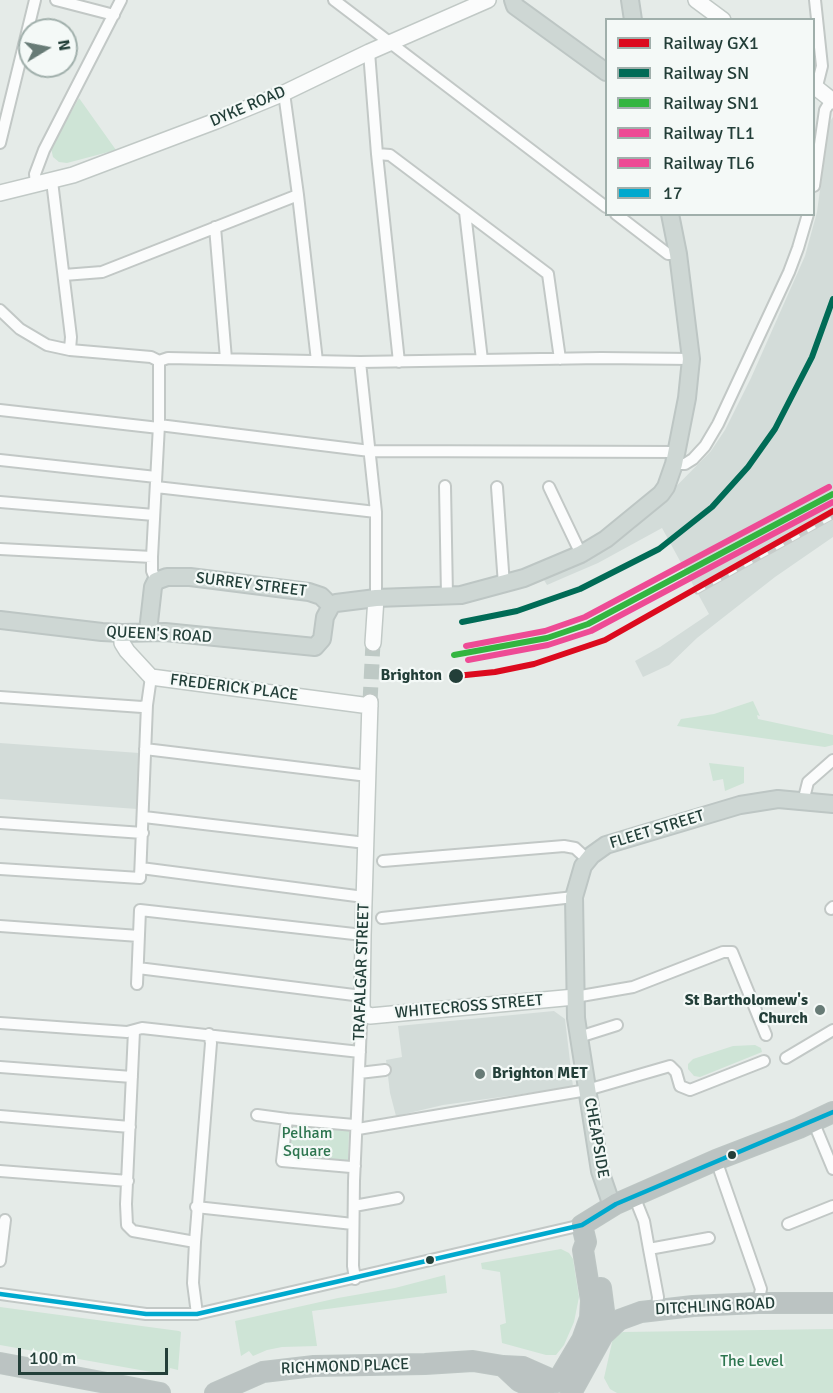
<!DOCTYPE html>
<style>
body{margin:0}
#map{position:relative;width:833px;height:1393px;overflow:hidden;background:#e5ebe8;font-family:Signika,sans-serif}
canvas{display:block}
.legend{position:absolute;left:605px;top:18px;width:210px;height:198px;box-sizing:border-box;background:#f4f9f7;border:2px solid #a0afab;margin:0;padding:8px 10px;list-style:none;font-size:18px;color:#233f39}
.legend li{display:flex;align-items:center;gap:12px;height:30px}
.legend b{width:30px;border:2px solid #a0afab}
.north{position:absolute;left:18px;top:18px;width:60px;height:60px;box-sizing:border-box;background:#f4f9f7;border:2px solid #a0afab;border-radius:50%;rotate:80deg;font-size:16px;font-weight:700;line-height:24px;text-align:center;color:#233f39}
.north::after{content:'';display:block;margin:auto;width:21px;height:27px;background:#677b76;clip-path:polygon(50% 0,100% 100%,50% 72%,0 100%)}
.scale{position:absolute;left:18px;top:1348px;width:150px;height:27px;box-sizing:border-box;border:3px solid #233f39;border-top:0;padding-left:8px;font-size:18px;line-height:21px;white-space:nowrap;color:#233f39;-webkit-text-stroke:4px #f4f9f7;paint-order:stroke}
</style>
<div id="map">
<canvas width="833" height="1393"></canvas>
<ul class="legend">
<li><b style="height:8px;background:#dc0a1e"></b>Railway GX1</li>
<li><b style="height:8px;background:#006b56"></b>Railway SN</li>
<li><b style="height:8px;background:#33b540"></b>Railway SN1</li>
<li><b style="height:8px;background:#ee4b95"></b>Railway TL1</li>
<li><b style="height:8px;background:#ee4b95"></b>Railway TL6</li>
<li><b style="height:8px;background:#00a9ce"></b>17</li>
</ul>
<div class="north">N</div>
<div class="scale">100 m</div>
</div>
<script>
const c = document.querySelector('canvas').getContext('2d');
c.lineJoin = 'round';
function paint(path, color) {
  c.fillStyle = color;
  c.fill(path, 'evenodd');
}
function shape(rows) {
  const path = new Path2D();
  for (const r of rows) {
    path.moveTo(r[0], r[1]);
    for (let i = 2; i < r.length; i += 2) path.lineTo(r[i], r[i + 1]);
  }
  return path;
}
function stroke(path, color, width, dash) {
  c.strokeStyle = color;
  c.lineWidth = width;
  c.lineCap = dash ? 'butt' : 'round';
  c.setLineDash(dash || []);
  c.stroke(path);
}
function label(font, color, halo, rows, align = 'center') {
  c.font = font + ' Signika,sans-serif';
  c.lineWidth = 4.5;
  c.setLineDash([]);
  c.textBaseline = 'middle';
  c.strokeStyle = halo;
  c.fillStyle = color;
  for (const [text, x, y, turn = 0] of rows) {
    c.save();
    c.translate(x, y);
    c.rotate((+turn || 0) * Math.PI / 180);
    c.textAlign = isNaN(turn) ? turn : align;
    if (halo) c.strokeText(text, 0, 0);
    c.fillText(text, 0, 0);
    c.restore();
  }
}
paint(shape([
 [833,117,833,537,775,577,697,638,669,665,643,677,635,661,660,647,709,614,662,528,598,563,563,578,547,585,544,580,598,553,634,529,711,451,725,430,751,378,805,256,817,212,829,123],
 [0,743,139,753,137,809,0,799],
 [554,1011,565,1019,573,1087,443,1105,396,1116,390,1093,386,1060,402,1057,398,1026]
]), '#d3dcd9');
paint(shape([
 [79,98,116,150,67,163,59,162,53,157,51,148],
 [753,701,760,716,757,715,758,719,833,735,833,745,825,747,677,726,681,719,714,714],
 [709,763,744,767,744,783,725,791,723,779,713,781],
 [755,1045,761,1048,762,1052,700,1077,694,1076,688,1069,688,1064,693,1059,733,1046],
 [290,1124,349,1131,348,1163,286,1158],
 [561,1249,569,1253,573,1259,579,1297,574,1322,564,1345,556,1355,546,1355,502,1343,500,1325,506,1323,500,1272,482,1269,481,1263],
 [445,1275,447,1293,312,1311,317,1346,282,1347,267,1350,253,1356,249,1351,241,1356,235,1321,338,1298,395,1288],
 [0,1307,179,1331,181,1332,178,1370,170,1368,168,1375,0,1345],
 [833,1329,833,1393,617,1393,610,1389,604,1378,613,1338,623,1332]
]), '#cee4d6');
stroke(shape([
 [370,702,373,643]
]), '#bec9c5', 15, [15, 8]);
const street = shape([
 [56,0,114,15],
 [334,0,606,207],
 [369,52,377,154,399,362],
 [815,87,818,82,822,66,815,0],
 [284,93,298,195,317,361],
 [0,143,35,0],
 [377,154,390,155,548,274,560,359],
 [52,181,71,337,70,350],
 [36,185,35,174,44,150,121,0],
 [814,186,825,110,831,100],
 [465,212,482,360],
 [616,214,668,254,678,254],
 [215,227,226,359],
 [64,275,102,272,298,195],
 [0,310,20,329,47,345,70,350,151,357,159,361,168,358,360,362,601,358,691,359],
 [360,362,376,512,376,598],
 [0,410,159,428],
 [159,425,370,451,677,452],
 [0,460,156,477],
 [674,464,685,464,693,459,705,446,718,424,789,272,798,248,808,214],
 [445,486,447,596],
 [156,487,376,512],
 [497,487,504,585],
 [549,487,581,554],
 [0,502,154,515],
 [0,549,152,557],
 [156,581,152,571,152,557,159,425,159,361],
 [0,697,142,707,147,705],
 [145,749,368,776],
 [806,802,805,794,808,782,833,760],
 [144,817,366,843],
 [0,823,143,833],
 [383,861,564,846,575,848,587,859],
 [141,868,364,897],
 [0,869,140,878,147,705,151,677],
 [831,909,833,907],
 [382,918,574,897],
 [0,926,139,936],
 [138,968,362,996],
 [137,984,140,910,363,935],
 [575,997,633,987,723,952,732,952,766,1035],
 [0,1023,127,1032,142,1028,360,1052],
 [134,1031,126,1204,127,1225,133,1231,195,1242],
 [579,1037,617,1025],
 [786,1058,833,1030],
 [0,1067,132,1077],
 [359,1073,385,1070],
 [257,1115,287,1119],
 [0,1116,130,1127],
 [813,1121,833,1169],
 [358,1129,587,1090,670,1066,676,1072,680,1086,690,1090,764,1061],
 [716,1160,761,1289,758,1303],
 [355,1166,351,1167,282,1161,287,1119,354,1125,358,1128],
 [0,1171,128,1181],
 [634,1196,644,1221,649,1249,658,1297,657,1310],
 [354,1206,398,1198],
 [196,1207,353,1224],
 [788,1224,833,1206],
 [649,1249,709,1238],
 [0,1261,5,1220],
 [355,1279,353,1266,354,1181,361,1025,364,1014],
 [0,1294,146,1314,197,1314,582,1225],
 [197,1314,193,1283,195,1242,211,1043,209,1034]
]);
const secondary = shape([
 [696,0,723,20],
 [814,86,833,101],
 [0,193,73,175,216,121,284,93,369,52,488,0],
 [122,633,122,643,127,651,151,677,370,706],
 [373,643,376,598],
 [370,702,363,935,362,1006,363,1012,370,1016,575,997]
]);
const primary = shape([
 [513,0,515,6,606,72],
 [630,0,633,20],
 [331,606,336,603,376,598,461,595,524,578,581,554,606,539,661,494,666,487,674,464,687,398,691,359,678,254,670,214],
 [0,620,102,632,122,633,165,632,315,647,322,639,325,617,331,606],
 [148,631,153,587,156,581,167,577,190,577,309,592,321,596,331,606],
 [612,1206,600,1171,576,1018,574,897,583,866,592,855,606,845,740,805,778,799,833,804]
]);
const highway = shape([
 [603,1335,619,1320,641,1312,693,1306,758,1303,833,1303],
 [0,1363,160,1393],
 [503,1366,519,1381,544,1393],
 [215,1393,263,1372,314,1366,425,1364,473,1361,503,1366,523,1367,557,1382,582,1340,590,1318,591,1300,583,1250,586,1242,582,1225,616,1204,716,1160,799,1128,833,1112],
 [571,1393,603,1335,604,1311,601,1288]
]);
stroke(street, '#c2c8c6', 14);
stroke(secondary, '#c1c9c6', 18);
stroke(primary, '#bdc6c4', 20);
stroke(highway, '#bdc6c4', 22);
stroke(street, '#fbfcfc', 10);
stroke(secondary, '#fbfcfc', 15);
stroke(primary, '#ced7d4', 16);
stroke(highway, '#bbc3c2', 20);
const rail = shape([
 [697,592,833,517]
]);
stroke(rail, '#c7ccca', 5);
stroke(rail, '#f4f9f7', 3, [9]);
stroke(shape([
 [0,1294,146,1314,197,1314,582,1225,616,1204,833,1112]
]), '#00a9ce', 4.5);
stroke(shape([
 [456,676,495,672,534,664,605,640,833,511]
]), '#dc0a1e', 6);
stroke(shape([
 [462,622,517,611,580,589,659,549,712,507,748,467,775,429,812,357,833,299]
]), '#006b56', 6);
stroke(shape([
 [454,655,547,638,588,624,833,494]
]), '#33b540', 6);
stroke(shape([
 [468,660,548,645,591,631,833,502]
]), '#ee4b95', 6);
stroke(shape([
 [466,646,545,631,585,617,829,487]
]), '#ee4b95', 6);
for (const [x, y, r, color] of [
 [456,676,8,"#233f39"],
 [820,1010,6,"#677b76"],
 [480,1074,6,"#677b76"],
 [732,1155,5,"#233f39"],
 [430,1260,5,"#233f39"]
]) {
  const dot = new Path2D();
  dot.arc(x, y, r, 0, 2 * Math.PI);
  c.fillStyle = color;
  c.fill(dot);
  stroke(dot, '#f4f9f7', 2);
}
label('16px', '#233f39', '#f4f9f7', [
 ["DYKE ROAD",248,107,-23],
 ["SURREY STREET",251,585,7],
 ["QUEEN'S ROAD",159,635,3],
 ["FREDERICK PLACE",234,688,7],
 ["FLEET STREET",657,830,-17],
 ["TRAFALGAR STREET",362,972,-88],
 ["WHITECROSS STREET",469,1007,-5],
 ["CHEAPSIDE",596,1138,80],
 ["DITCHLING ROAD",715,1307,-3],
 ["RICHMOND PLACE",345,1367,-2]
]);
label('bold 16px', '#233f39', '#f4f9f7', [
 ["Brighton",442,676]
], 'right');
label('bold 16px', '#233f39', '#f4f9f7', [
 ["St Bartholomew's",808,1001],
 ["Church",808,1019],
 ["Brighton MET",492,1074,"left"]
], 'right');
label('16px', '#2d754f', '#f4f9f7', [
 ["Pelham",307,1134],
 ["Square",307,1152],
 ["The Level",752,1362]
]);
</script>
